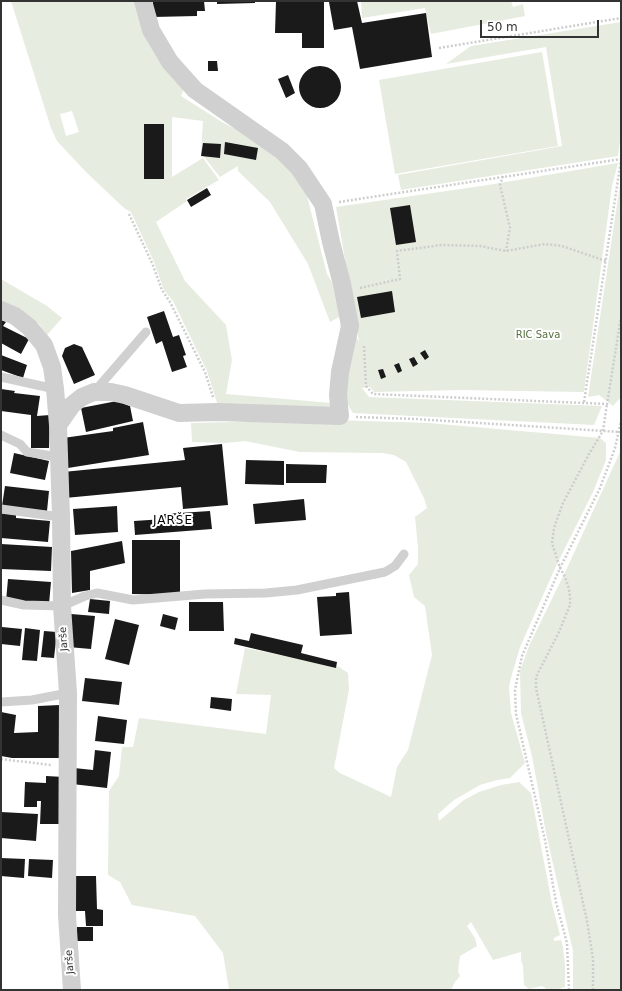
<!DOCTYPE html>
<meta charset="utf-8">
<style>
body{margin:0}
#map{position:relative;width:622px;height:991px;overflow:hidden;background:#fff;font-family:"DejaVu Sans",sans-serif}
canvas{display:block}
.frame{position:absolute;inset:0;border:2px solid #333;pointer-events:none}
.scale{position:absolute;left:480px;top:20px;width:119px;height:18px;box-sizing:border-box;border:2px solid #333;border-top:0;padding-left:5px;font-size:12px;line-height:14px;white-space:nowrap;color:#333;-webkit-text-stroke:3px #fff;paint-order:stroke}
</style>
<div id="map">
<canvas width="622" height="991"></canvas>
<div class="frame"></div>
<div class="scale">50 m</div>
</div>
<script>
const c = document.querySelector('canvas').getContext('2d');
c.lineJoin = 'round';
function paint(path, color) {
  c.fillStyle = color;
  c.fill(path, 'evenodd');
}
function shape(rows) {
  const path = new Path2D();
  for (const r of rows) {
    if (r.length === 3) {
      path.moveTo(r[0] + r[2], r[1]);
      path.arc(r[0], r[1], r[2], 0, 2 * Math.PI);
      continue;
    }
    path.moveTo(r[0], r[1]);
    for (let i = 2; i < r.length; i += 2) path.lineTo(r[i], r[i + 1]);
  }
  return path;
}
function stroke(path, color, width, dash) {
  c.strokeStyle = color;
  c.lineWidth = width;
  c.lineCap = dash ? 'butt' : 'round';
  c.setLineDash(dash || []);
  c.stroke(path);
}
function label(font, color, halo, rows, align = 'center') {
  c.font = font + ' "DejaVu Sans",sans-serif';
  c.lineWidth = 4;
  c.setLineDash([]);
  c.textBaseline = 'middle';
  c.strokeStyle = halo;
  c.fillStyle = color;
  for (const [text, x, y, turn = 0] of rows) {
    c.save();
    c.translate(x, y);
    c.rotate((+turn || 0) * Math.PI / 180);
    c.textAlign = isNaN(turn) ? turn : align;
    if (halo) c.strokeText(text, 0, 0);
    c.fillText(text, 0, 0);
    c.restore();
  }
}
paint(shape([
 [11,1,138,1,186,85,181,96,222,122,277,151,310,192,307,196,327,274,338,292,341,316,330,322,308,264,270,202,238,171,238,166,220,177,201,153,203,121,172,117,172,177,203,158,219,180,186,199,187,201,156,222,185,281,226,325,232,360,226,394,332,403,331,413,219,409,207,371,173,301,164,290,154,262,131,212,124,208,85,171,57,141,51,128],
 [72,111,79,132,66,136,60,114],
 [361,1,511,1,513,7,523,4,525,16,431,34,425,8,362,18],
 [621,22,621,134,618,156,401,190,398,175,562,146,546,47,446,64,471,46],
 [542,52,558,146,395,174,379,80],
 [618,163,612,186,584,392,459,390,374,392,370,387,362,388,369,397,602,406,594,425,353,413,345,400,354,335,359,341,336,207,488,185],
 [621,178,621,397,613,406,599,395,588,397],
 [1,279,47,306,62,318,47,335,39,324,27,315,1,302],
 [333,420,429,423,600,438,606,443,606,460,593,492,556,566,520,647,511,678,509,687,511,713,525,763,510,778,497,780,480,785,454,800,438,814,439,821,464,800,479,792,501,785,519,782,531,793,552,904,560,935,554,938,554,941,561,940,563,947,565,965,565,987,555,990,548,990,542,986,529,989,524,985,523,966,521,960,521,952,493,960,471,922,467,926,475,938,477,946,460,956,458,971,460,976,455,982,451,990,229,990,223,953,195,916,132,905,120,882,108,875,109,791,119,776,122,747,133,747,139,718,266,734,271,695,236,694,245,648,339,667,348,673,349,690,334,768,340,773,391,797,397,767,408,750,432,655,425,606,414,597,409,575,418,564,418,547,415,517,427,508,424,498,406,462,394,455,382,453,300,452,245,441,225,443,192,442,191,423],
 [621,447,621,990,573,990,573,951,546,833,532,756,521,713,520,671,529,646,568,566,620,452]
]), '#e6ecdf');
paint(shape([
 [153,1,204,1,205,11,197,11,197,16,153,17],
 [217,1,255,1,255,3,217,4],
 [276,1,324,1,324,48,302,48,302,33,275,33],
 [332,1,357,1,362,23,426,13,432,57,360,69,352,27,334,30,329,2],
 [208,61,217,61,218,71,208,71],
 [320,87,21],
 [288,75,295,93,286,98,278,79],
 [144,124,164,124,164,179,144,179],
 [225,142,258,148,256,160,224,154],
 [203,143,221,144,220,158,201,156],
 [207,188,211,195,191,207,187,200],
 [410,205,416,242,396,245,390,208],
 [392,291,395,312,361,318,357,297],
 [164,311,173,337,179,335,186,355,183,356,187,367,172,372,162,341,156,344,147,317],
 [1,320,6,322,3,326,29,339,21,354,1,343],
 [74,344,82,347,95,375,74,384,62,356,65,348],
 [425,350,429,357,425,360,420,353],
 [1,355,27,365,23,378,1,370],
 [414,357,418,364,413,367,409,359],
 [399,363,402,371,398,373,394,365],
 [383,369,386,377,381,379,378,370],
 [1,389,15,391,14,393,40,396,37,416,50,415,49,448,31,448,31,415,1,411],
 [117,401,130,406,133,421,86,432,81,408],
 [143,422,149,455,68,468,63,438,113,431,113,428],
 [222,444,228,505,183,509,181,487,65,498,63,472,185,460,183,448],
 [14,453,49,461,45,480,10,473],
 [246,460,284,461,284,485,245,484],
 [286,464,327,465,326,483,286,483],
 [5,486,49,491,47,511,2,506],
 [304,499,306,520,255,524,253,504],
 [117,506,118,532,75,535,73,509],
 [210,511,212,529,135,535,134,521,164,519,164,514],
 [1,513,16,515,16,518,50,521,48,542,1,538],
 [132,540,180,540,180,595,132,594],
 [122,541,125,563,90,571,90,590,72,593,71,551],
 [1,544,52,547,51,571,1,569],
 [8,579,51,582,49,604,6,601],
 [349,592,352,634,320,636,317,597,336,596,336,593],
 [90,599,110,601,109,614,88,612],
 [189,602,223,602,224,631,189,631],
 [71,614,95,616,91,649,68,647],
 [163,614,178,618,175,630,160,626],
 [115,619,139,625,129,665,105,659],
 [2,627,22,629,20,646,1,644],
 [25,628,40,630,37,661,22,660],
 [44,631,57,632,54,658,41,657],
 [251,633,303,645,301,653,337,662,336,668,234,644,235,638,249,641],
 [85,678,122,682,119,705,82,701],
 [211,697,232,699,231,711,210,708],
 [60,705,61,758,12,758,1,756,1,712,16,715,14,733,38,732,38,706],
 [98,716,127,720,124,744,95,741],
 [95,750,111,752,107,788,72,784,74,768,93,770],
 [46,776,64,777,62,824,40,824,41,801,37,801,37,807,24,807,25,782,46,783],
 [1,812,38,814,36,841,1,838],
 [1,858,25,859,24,878,1,876],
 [29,859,53,860,52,878,28,876],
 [74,876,96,876,97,909,103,910,103,926,86,926,85,911,74,911],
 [77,927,93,927,93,941,77,941]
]), '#1a1a1a');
stroke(shape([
 [439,48,621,18],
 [503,176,500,185,510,228,506,251],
 [339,202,621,159],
 [129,214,152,263,162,290,170,302,205,372,213,397],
 [360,288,400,279,397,251,442,245,480,246,506,251,545,244,562,246,606,261],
 [364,346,366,386,373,394,607,404,621,317],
 [584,402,621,160],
 [356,417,416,419,621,432],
 [1,759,51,765],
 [569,990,567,943,556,902,545,840,516,714,515,690,522,656,560,568,600,488,615,448,621,421],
 [593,990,593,959,587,921,536,688,536,677,559,632,570,605,570,597,569,589,565,577,560,568,552,543,554,528,563,503,589,454,603,431,607,404]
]), '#cdcdcd', 2.5, [2, 2]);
stroke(shape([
 [1,377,55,389],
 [95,391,146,332],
 [1,435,20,444,27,452,59,457],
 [1,509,61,517],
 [1,600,24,605,62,606,85,596,97,593,133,600,205,594,266,593,297,590,385,572,395,566,404,554],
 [1,702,32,700,68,693]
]), '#d0d0d0', 9);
stroke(shape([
 [1,310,15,316,29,327,44,345,52,367,55,389,58,425,61,517,62,606,68,693,67,915,72,990],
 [58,425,72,405,82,397,94,392,111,392,125,395,179,413,218,412,340,416,338,395,340,372,350,326,342,284,331,242,323,204,299,168,282,151,195,90,170,62,151,30,143,1]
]), '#d0d0d0', 18);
label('10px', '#56703f', '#fff', [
 ["RIC Sava",538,335]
]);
label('10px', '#333', '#fff', [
 ["Jarše",64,639,-94],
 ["Jarše",70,962,-94]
]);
c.letterSpacing = '1px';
label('12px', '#000', '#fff', [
 ["JARŠE",173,521]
]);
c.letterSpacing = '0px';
</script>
